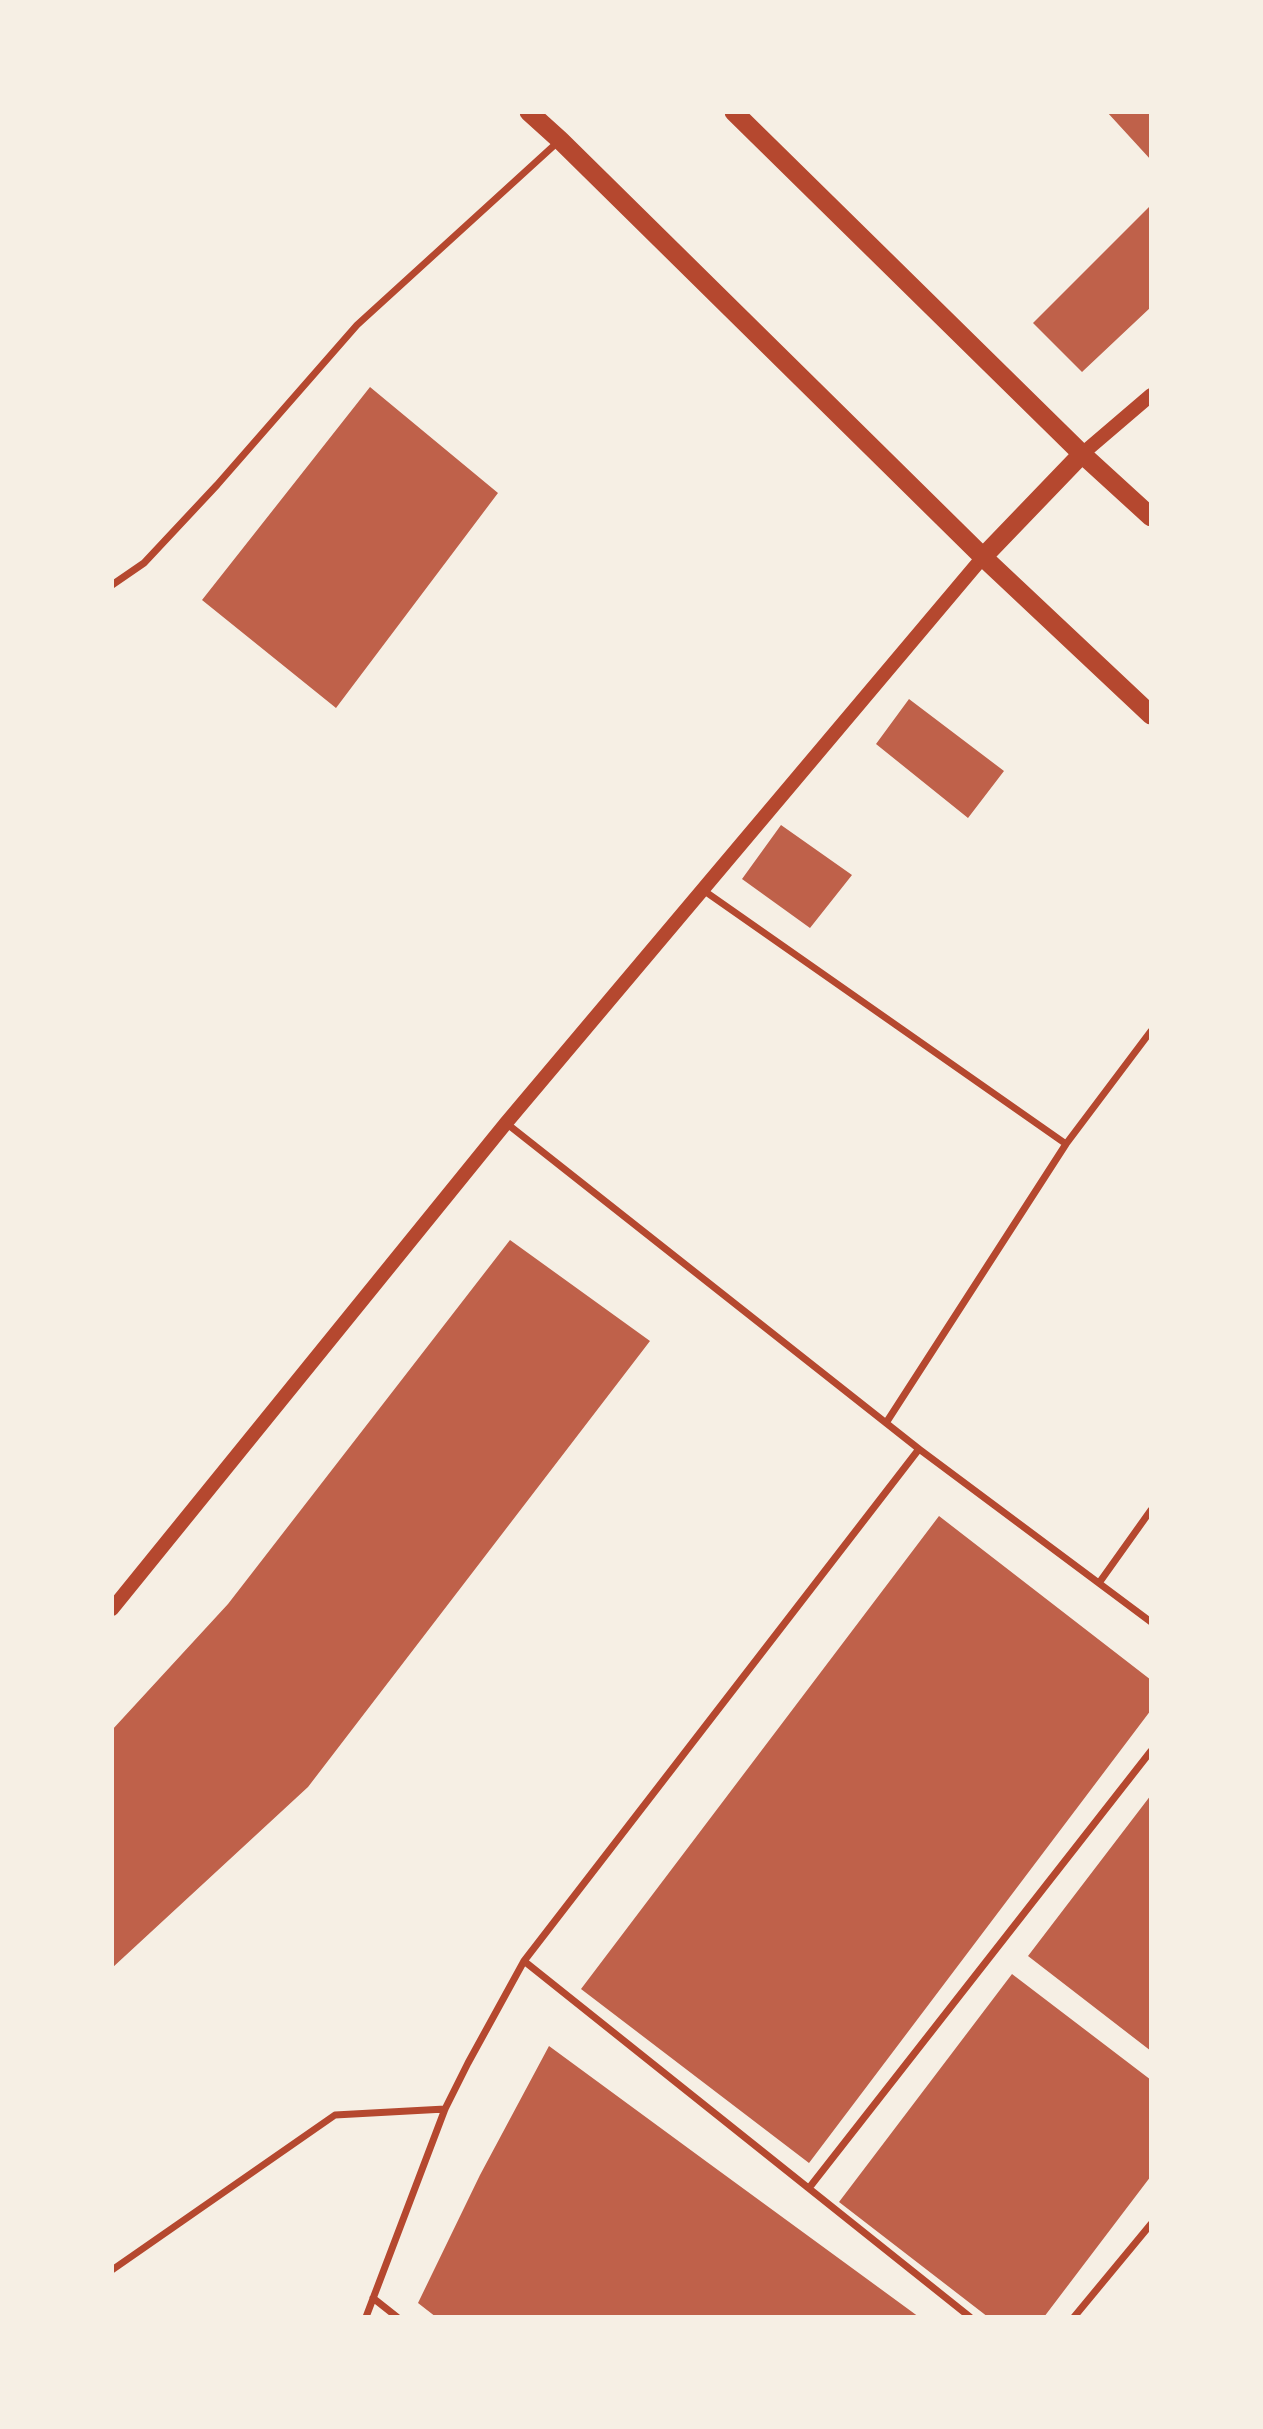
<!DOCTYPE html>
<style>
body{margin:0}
#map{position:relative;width:1263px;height:2429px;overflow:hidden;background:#f6efe4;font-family:Cabin,sans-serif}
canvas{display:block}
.frame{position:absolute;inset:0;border:114px solid #f6efe4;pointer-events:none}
</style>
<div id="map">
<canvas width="1263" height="2429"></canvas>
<div class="frame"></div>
</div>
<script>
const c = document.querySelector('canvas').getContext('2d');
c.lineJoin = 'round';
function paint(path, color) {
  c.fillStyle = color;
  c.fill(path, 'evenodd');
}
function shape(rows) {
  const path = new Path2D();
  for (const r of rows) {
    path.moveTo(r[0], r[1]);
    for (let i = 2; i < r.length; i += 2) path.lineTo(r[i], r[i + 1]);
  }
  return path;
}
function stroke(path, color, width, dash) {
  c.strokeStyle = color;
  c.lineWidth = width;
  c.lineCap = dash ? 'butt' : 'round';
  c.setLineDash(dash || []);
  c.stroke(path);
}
paint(shape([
 [1107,112,1151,112,1151,160],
 [1151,205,1151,307,1082,372,1033,323],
 [370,387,498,493,336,708,202,600],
 [909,699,1004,771,968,818,876,744],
 [781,825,852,875,810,928,742,879],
 [510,1240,650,1341,308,1787,112,1968,112,1730,228,1604],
 [939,1516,1151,1680,1151,1710,809,2163,581,1989],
 [1151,1795,1151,2051,1028,1956],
 [1012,1974,1151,2080,1151,2176,1044,2317,988,2317,839,2202],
 [549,2046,707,2162,919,2317,436,2317,418,2303,480,2175]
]), '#bf614a');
stroke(shape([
 [112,585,144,563,217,485,357,325,560,140],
 [703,890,1066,1144],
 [886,1423,1066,1144,1151,1031],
 [919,1449,1151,1622],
 [1099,1583,1151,1510],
 [524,1961,970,2317],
 [809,2188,1151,1751],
 [112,2270,335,2115,445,2109],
 [373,2298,397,2317],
 [366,2317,445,2109,468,2063,524,1961,919,1449,506,1123],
 [1074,2317,1151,2224]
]), '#b5482f', 7);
stroke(shape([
 [1082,454,1151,395],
 [112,1609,506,1123,983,557]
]), '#b5482f', 14);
stroke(shape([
 [529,112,560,140,983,557,1151,715],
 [734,112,1082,454,1151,517],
 [983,557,1082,454]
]), '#b5482f', 19);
</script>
